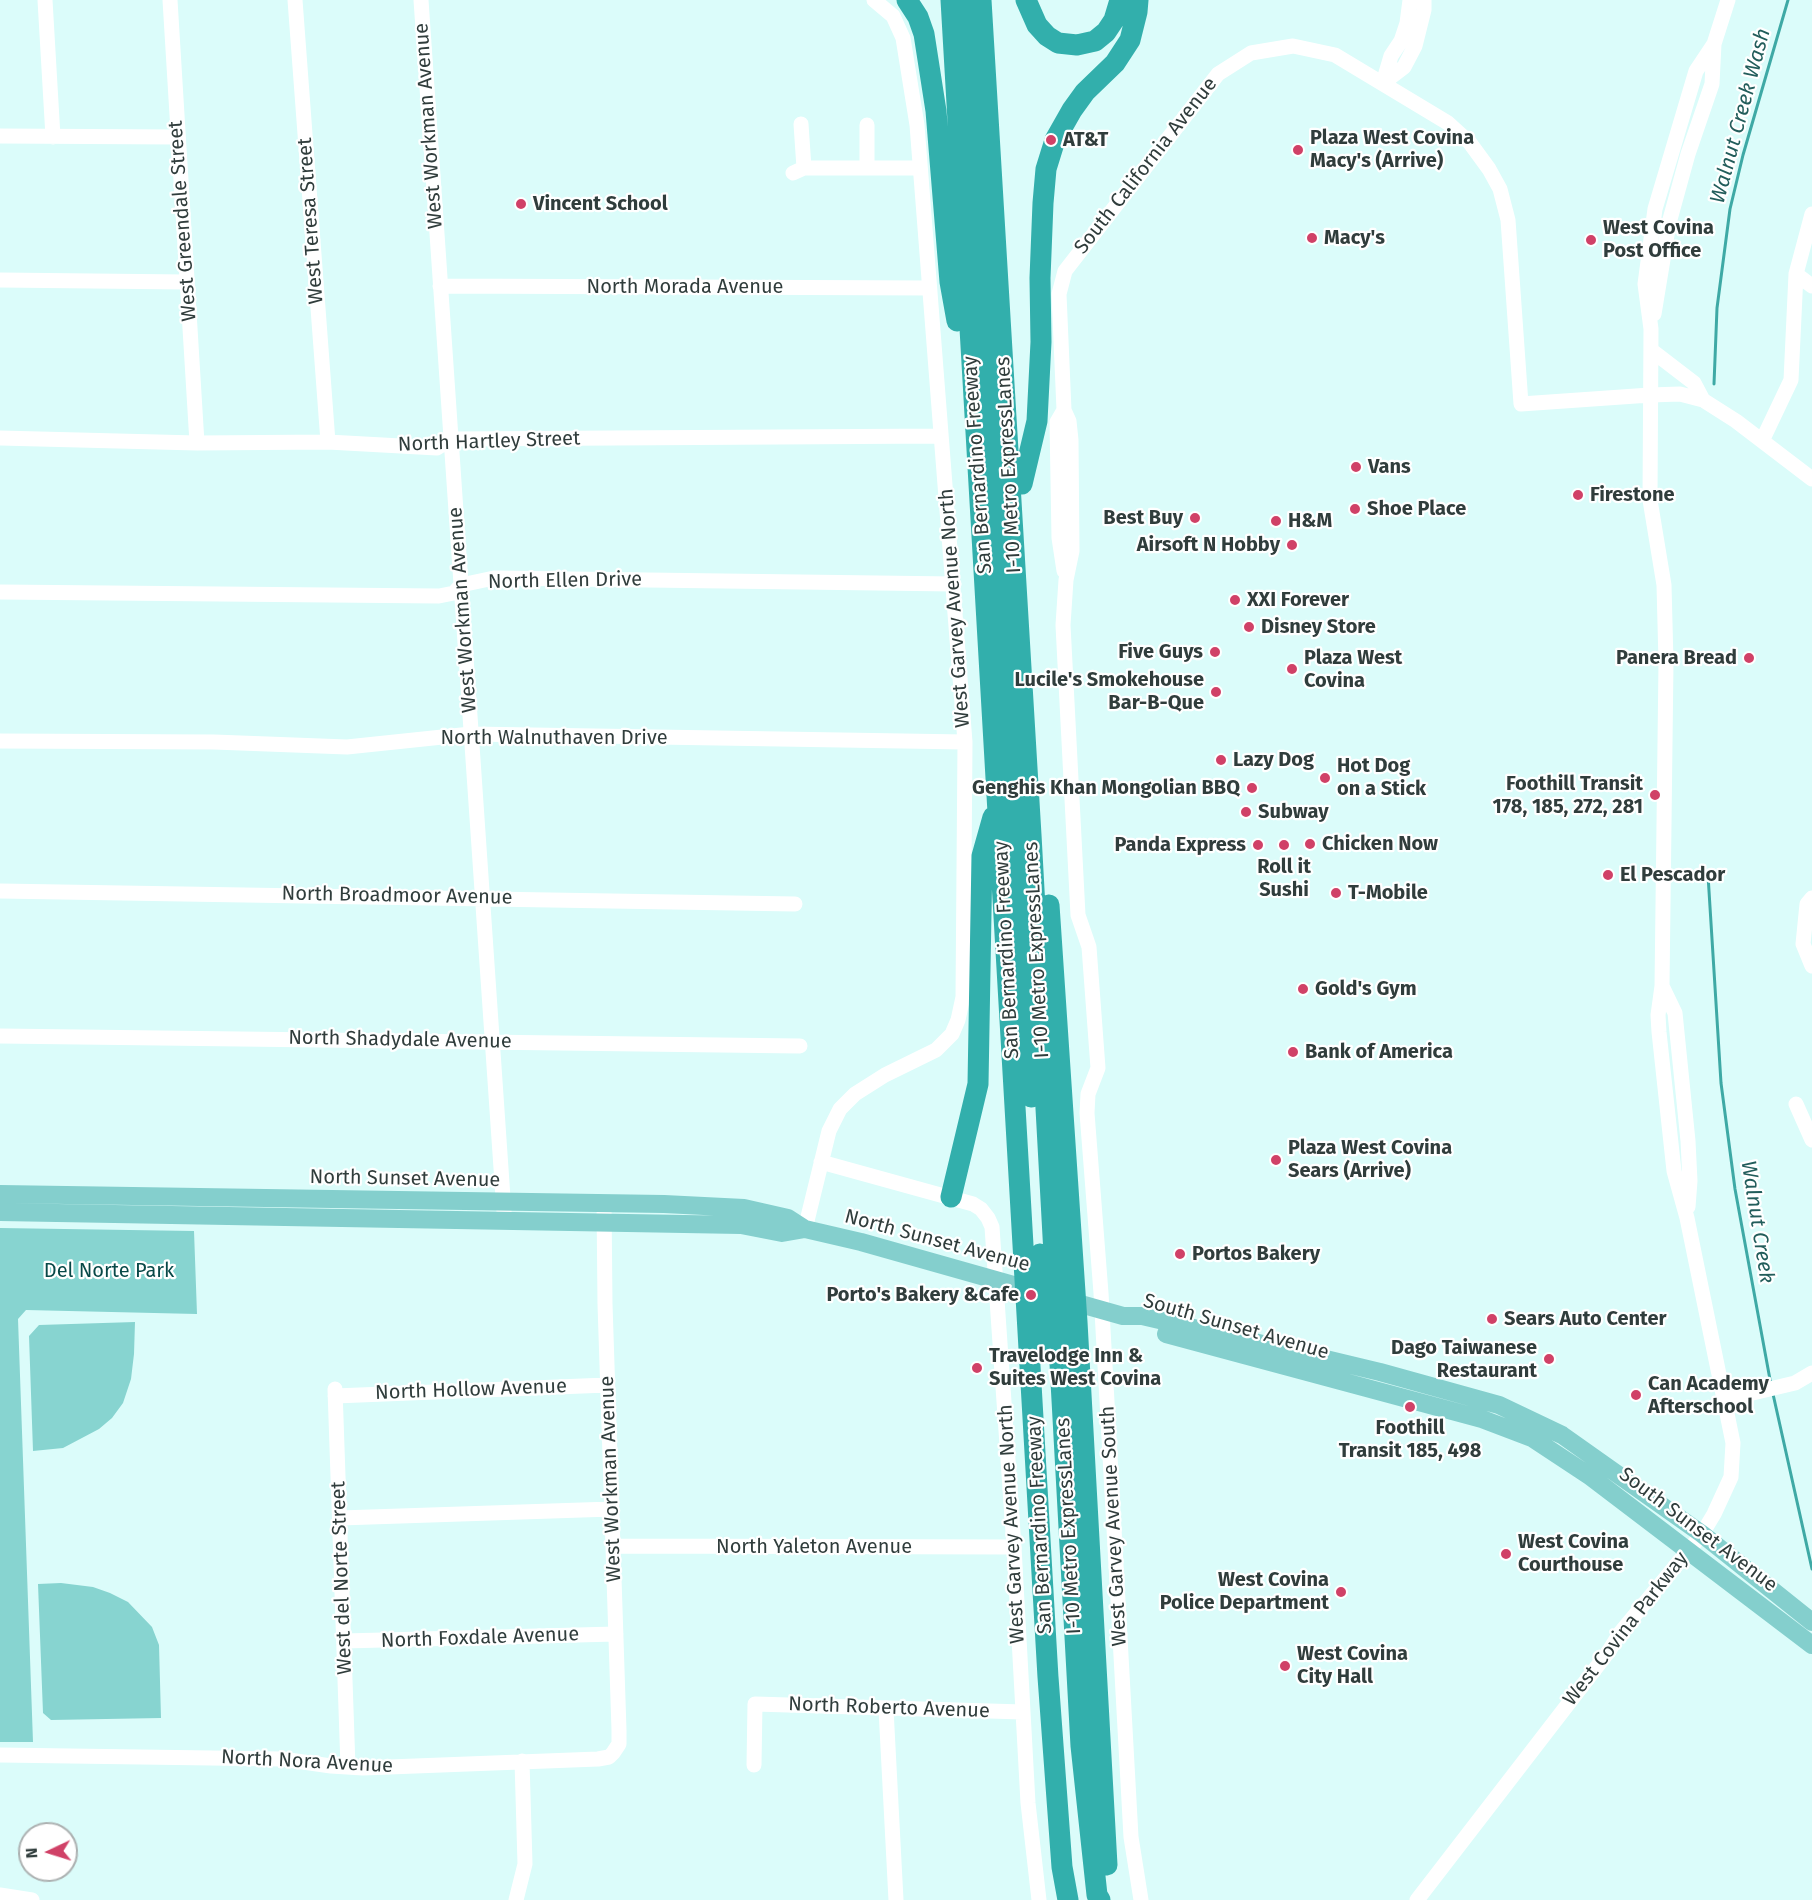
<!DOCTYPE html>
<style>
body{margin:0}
#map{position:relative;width:1812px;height:1900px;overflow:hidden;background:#dbfcfa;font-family:"Fira Sans",sans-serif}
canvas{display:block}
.north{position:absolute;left:18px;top:1822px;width:60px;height:60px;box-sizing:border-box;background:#fff;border:2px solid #acb1b1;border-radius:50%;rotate:266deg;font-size:16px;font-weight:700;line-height:24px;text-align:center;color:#303d3c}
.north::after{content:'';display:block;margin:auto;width:21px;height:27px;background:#d04167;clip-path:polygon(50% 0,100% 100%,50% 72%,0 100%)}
</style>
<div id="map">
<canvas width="1812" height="1900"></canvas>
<div class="north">N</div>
</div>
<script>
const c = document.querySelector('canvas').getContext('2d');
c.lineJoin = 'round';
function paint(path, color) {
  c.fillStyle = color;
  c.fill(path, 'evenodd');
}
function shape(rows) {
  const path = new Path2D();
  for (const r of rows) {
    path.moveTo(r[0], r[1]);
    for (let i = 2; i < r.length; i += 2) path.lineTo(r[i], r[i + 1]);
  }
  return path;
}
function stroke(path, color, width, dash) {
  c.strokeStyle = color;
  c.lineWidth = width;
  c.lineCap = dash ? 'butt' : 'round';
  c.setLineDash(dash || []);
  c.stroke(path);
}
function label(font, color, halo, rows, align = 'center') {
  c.font = font + ' "Fira Sans",sans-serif';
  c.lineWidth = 4.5;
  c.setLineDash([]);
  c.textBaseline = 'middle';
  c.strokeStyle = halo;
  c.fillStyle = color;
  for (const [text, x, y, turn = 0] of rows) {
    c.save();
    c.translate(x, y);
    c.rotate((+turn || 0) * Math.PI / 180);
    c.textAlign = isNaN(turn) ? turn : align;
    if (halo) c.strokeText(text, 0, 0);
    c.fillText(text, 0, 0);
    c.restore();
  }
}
paint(shape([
 [0,1228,194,1231,197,1314,26,1310,18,1319,33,1742,0,1742],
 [135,1322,134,1354,131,1379,123,1403,112,1418,99,1429,63,1448,33,1451,29,1336,39,1325],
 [61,1583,93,1587,110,1593,128,1602,152,1627,159,1645,161,1718,51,1720,43,1713,38,1584]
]), '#87d4d0');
stroke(shape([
 [1714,384,1717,308,1730,209,1743,155,1788,0],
 [1708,875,1721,1083,1735,1189,1771,1385],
 [1773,1394,1812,1569]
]), '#3ea9a5', 3);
stroke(shape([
 [45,0,53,137],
 [170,0,197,443],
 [295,0,328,442],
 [421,0,504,1212],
 [1383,83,1404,67,1415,46,1424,10,1424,0],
 [1383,83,1391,56,1401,41,1407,23,1410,0],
 [801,124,804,168],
 [867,125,867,168],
 [0,136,177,137],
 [793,173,804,168,920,168],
 [1796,274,1812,286],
 [0,280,186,282],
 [440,286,929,288],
 [1654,314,1669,223,1688,154,1712,84,1714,44,1728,0],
 [1651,350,1694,383,1703,400],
 [1064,410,1057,422,1059,538,1064,571],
 [0,438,197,443,328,442,437,448,451,439,941,436],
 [1762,441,1791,380,1796,274,1812,214],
 [0,592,439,596,454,593,461,585,494,578,954,584],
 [0,741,214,742,347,747,471,734,965,742],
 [0,891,795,904],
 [1812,898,1807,904,1803,944,1812,966],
 [1662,986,1675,1013,1688,1141,1690,1181,1688,1207],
 [0,1036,800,1046],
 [1796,1104,1812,1140],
 [821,1162,973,1204,981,1209,988,1218,992,1227,1014,1547,1028,1803,1039,1900],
 [805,1229,829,1131,840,1109,855,1094,885,1075,936,1050,952,1034,958,1020,963,997,965,742,917,125,903,38,893,16,874,0],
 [335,1389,348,1767],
 [335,1396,607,1385],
 [1723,1400,1795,1383,1812,1373],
 [340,1518,612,1509],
 [614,1546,1014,1547],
 [344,1641,616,1634],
 [886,1709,896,1900],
 [0,1755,282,1759,331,1766,363,1768,598,1759,609,1757,613,1753,619,1744,619,1730,605,1304,604,1203],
 [754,1765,755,1704,1023,1712],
 [0,1895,32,1900],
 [516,1900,525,1864,522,1761],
 [1141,1900,1131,1837,1101,1293,1087,1113,1088,1094,1098,1068,1089,947,1078,915,1063,625,1066,580,1072,551,1071,440,1069,421,1064,410,1059,294,1065,271,1218,74,1251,53,1293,46,1335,55,1448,123,1470,143,1489,169,1500,189,1508,220,1521,404,1650,395,1680,394,1703,400,1736,421,1812,479],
 [1417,1900,1609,1651,1620,1633,1702,1534,1714,1514,1731,1477,1733,1443,1687,1218,1674,1171,1659,1032,1658,1015,1662,986,1666,662,1664,585,1650,500,1651,329,1645,284,1655,209,1696,71,1714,44]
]), '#fff', 15);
stroke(shape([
 [0,1194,664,1204,744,1208,788,1218,805,1229,861,1242,1123,1316,1142,1316,1280,1348,1380,1372,1499,1405,1562,1435,1702,1534,1812,1622],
 [0,1212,741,1225,782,1233,805,1229],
 [1166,1334,1482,1419,1532,1438,1591,1477,1812,1645]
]), '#84cfcd', 18);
stroke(shape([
 [907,0,918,17,924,34,936,111,950,282,957,321],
 [951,0,1048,1677,1062,1867,1068,1900],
 [966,0,1031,1097],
 [981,0,1031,835,1081,1746,1097,1895,1100,1900],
 [1026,0,1037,25,1047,36,1058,43,1077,45,1095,41,1106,32,1114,20,1120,0],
 [1022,484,1037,421,1041,342,1040,278,1043,203,1046,169,1055,140,1072,110,1085,92,1115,63,1130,40,1137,12,1138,0],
 [1049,905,1077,1322,1107,1865],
 [951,1197,978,1084,982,856,993,817],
 [1040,1254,1045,1352]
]), '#32afac', 21);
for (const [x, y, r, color] of [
 [1051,140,6,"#d04167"],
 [1298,150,6,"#d04167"],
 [521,204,6,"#d04167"],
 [1312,238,6,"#d04167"],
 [1591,240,6,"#d04167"],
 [1356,467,6,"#d04167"],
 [1578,495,6,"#d04167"],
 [1355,509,6,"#d04167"],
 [1195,518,6,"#d04167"],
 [1276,521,6,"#d04167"],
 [1292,545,6,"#d04167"],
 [1235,600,6,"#d04167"],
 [1249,627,6,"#d04167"],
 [1215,652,6,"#d04167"],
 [1749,658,6,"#d04167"],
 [1292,669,6,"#d04167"],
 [1216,692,6,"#d04167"],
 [1221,760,6,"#d04167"],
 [1325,778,6,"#d04167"],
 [1252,788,6,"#d04167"],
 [1655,795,6,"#d04167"],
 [1246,812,6,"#d04167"],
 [1310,844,6,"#d04167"],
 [1258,845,6,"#d04167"],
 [1284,845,6,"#d04167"],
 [1608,875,6,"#d04167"],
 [1336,893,6,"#d04167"],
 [1303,989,6,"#d04167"],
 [1293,1052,6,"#d04167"],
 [1276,1160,6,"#d04167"],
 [1180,1254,6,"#d04167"],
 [1031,1295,6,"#d04167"],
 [1492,1319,6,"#d04167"],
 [1549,1359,6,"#d04167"],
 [977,1368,6,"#d04167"],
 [1636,1395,6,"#d04167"],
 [1410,1407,6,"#d04167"],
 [1506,1554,6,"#d04167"],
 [1341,1592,6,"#d04167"],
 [1285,1666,6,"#d04167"]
]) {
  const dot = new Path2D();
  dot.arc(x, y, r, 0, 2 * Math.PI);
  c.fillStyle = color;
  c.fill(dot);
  stroke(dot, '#fff', 2);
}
label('20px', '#303d3c', '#fff', [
 ["West Workman Avenue",429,126,-94],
 ["South California Avenue",1146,166,-52],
 ["West Greendale Street",183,221,-94],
 ["West Teresa Street",311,221,-94],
 ["North Morada Avenue",685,287],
 ["North Hartley Street",489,442,-2],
 ["San Bernardino Freeway",978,465,-94],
 ["I-10 Metro ExpressLanes",1009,465,-93],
 ["North Ellen Drive",565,581,-1],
 ["West Garvey Avenue North",955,608,-94],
 ["West Workman Avenue",463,610,-94],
 ["North Walnuthaven Drive",554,738],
 ["North Broadmoor Avenue",397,896,1],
 ["San Bernardino Freeway",1007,950,-93],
 ["I-10 Metro ExpressLanes",1037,950,-93],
 ["North Shadydale Avenue",400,1040,1],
 ["North Sunset Avenue",405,1179,1],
 ["North Sunset Avenue",937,1241,15],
 ["South Sunset Avenue",1236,1327,16],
 ["North Hollow Avenue",471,1390,-2],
 ["West Workman Avenue",611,1479,-92],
 ["West Garvey Avenue North",1012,1524,-93],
 ["San Bernardino Freeway",1040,1525,-93],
 ["I-10 Metro ExpressLanes",1069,1526,-93],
 ["West Garvey Avenue South",1114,1526,-93],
 ["South Sunset Avenue",1698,1530,37],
 ["North Yaleton Avenue",814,1547],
 ["West del Norte Street",342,1578,-92],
 ["West Covina Parkway",1626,1629,-52],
 ["North Foxdale Avenue",480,1638,-2],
 ["North Roberto Avenue",889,1708,2],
 ["North Nora Avenue",307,1762,3]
]);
label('bold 20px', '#303d3c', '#fff', [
 ["Plaza West Covina",1310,138],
 ["Macy's (Arrive)",1310,161],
 ["AT&T",1063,140],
 ["Vincent School",533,204],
 ["West Covina",1603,228],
 ["Post Office",1603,251],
 ["Macy's",1324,238],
 ["Vans",1368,467],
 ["Firestone",1590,495],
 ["Shoe Place",1367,509],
 ["Best Buy",1183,518,"right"],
 ["H&M",1288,521],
 ["Airsoft N Hobby",1280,545,"right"],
 ["XXI Forever",1247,600],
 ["Disney Store",1261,627],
 ["Five Guys",1203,652,"right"],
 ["Plaza West",1304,658],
 ["Covina",1304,681],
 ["Panera Bread",1737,658,"right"],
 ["Lucile's Smokehouse",1204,680,"right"],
 ["Bar-B-Que",1204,703,"right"],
 ["Lazy Dog",1233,760],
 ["Hot Dog",1337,766],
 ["on a Stick",1337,789],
 ["Foothill Transit",1643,784,"right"],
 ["178, 185, 272, 281",1643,807,"right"],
 ["Genghis Khan Mongolian BBQ",1240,788,"right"],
 ["Subway",1258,812],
 ["Chicken Now",1322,844],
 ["Panda Express",1246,845,"right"],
 ["Roll it",1284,867,"center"],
 ["Sushi",1284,890,"center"],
 ["El Pescador",1620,875],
 ["T-Mobile",1348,893],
 ["Gold's Gym",1315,989],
 ["Bank of America",1305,1052],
 ["Plaza West Covina",1288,1148],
 ["Sears (Arrive)",1288,1171],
 ["Portos Bakery",1192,1254],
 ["Porto's Bakery &Cafe",1019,1295,"right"],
 ["Sears Auto Center",1504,1319],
 ["Dago Taiwanese",1537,1348,"right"],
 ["Restaurant",1537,1371,"right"],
 ["Travelodge Inn &",989,1356],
 ["Suites West Covina",989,1379],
 ["Can Academy",1648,1384],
 ["Afterschool",1648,1407],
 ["Foothill",1410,1428,"center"],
 ["Transit 185, 498",1410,1451,"center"],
 ["West Covina",1518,1542],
 ["Courthouse",1518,1565],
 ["West Covina",1329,1580,"right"],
 ["Police Department",1329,1603,"right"],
 ["West Covina",1297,1654],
 ["City Hall",1297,1677]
], 'left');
label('20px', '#084948', '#fff', [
 ["Del Norte Park",109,1271]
]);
label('italic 21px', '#225d5b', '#fff', [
 ["Walnut Creek Wash",1741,116,-75],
 ["Walnut Creek",1757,1222,81]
]);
</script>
